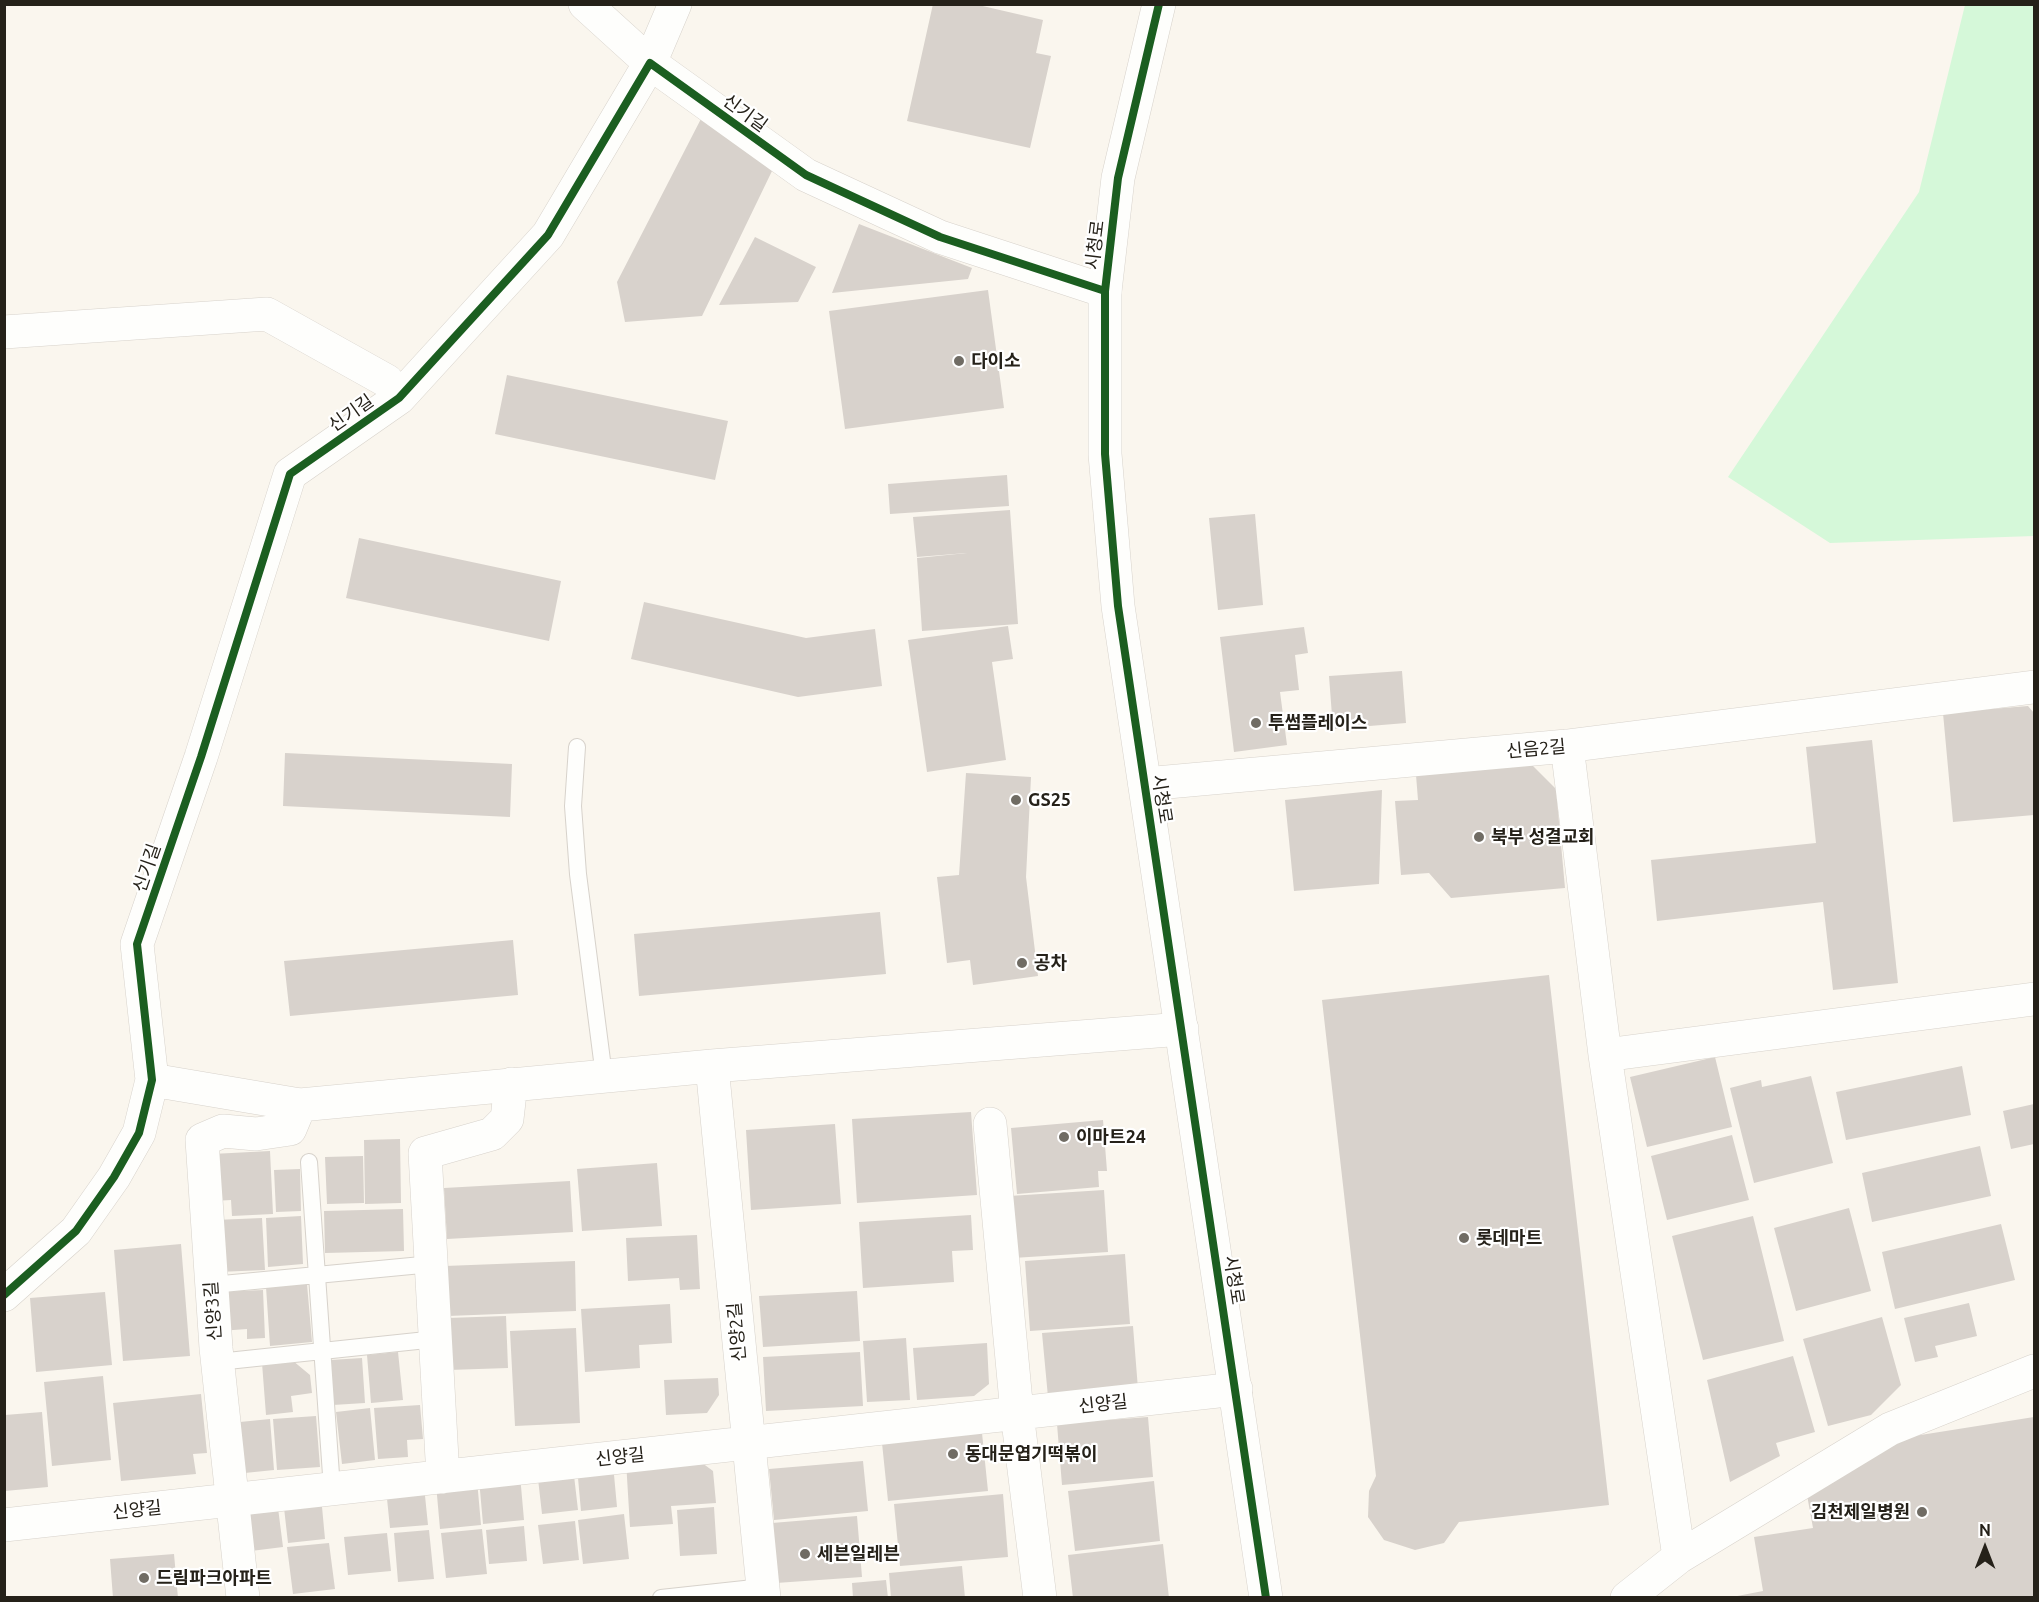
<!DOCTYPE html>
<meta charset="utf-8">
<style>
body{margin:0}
#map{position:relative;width:2039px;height:1602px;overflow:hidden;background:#faf6ee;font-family:Ubuntu,sans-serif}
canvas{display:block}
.frame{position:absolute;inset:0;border:6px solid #252119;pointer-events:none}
.north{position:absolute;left:1955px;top:1518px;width:60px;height:60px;-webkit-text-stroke:4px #fff;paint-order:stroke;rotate:0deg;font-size:16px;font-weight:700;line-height:24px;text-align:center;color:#252119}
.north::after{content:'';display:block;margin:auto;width:21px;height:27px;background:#252119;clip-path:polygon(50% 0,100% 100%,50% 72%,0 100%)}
</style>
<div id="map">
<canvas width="2039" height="1602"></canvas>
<div class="frame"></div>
<div class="north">N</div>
</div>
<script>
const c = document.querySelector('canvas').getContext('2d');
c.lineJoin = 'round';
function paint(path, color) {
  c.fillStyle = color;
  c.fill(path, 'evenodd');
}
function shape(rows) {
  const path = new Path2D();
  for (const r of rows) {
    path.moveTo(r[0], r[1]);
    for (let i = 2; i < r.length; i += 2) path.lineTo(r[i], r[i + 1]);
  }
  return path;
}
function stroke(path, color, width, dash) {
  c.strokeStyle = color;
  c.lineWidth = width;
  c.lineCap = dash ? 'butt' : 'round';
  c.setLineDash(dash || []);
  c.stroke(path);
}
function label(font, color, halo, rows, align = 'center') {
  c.font = font + ' Ubuntu,"Noto Sans KR",sans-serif';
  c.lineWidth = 4.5;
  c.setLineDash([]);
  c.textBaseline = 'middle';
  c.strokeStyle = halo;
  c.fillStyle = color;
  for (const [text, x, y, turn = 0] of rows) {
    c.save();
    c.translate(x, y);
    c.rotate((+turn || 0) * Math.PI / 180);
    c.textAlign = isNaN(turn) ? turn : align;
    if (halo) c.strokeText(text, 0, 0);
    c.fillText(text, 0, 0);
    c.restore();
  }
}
paint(shape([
 [1965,5,2034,5,2034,536,1830,543,1728,477,1919,192]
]), '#d5f8d9');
paint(shape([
 [933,4,974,4,1043,20,1036,53,1051,56,1030,148,907,121],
 [704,113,772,171,702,316,625,322,617,282],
 [859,224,972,268,968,279,832,293],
 [755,237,816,267,798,302,719,305],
 [988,290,1004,408,845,429,829,311],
 [507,375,728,421,715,480,495,434],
 [1007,475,1009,506,890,514,888,484],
 [1010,510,1018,624,922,631,917,558,967,553,917,557,913,517],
 [1255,514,1263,605,1218,610,1209,518],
 [359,538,561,581,549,641,346,598],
 [644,602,806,638,875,629,882,686,798,697,631,659],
 [1008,626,1013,659,992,662,1006,760,927,772,908,640],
 [1304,627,1308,653,1295,655,1299,690,1280,692,1287,745,1234,752,1220,637],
 [1402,671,1406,723,1333,729,1329,676],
 [2028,706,2034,713,2034,815,1953,822,1943,713],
 [1872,740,1898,983,1833,990,1823,902,1657,921,1651,860,1816,843,1806,747],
 [285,753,512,764,510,817,283,806],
 [1532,765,1556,789,1565,888,1451,898,1429,873,1401,875,1395,801,1418,800,1416,775],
 [966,773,1031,777,1026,877,1038,976,973,985,970,960,947,963,937,877,959,875],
 [1382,790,1379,884,1294,891,1285,800],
 [880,912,886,974,639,996,634,934],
 [513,940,518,995,290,1016,284,961],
 [1549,975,1609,1505,1459,1522,1444,1543,1415,1550,1384,1540,1368,1517,1369,1491,1376,1476,1322,1000],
 [1715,1057,1732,1127,1647,1147,1630,1077],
 [1962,1066,1971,1115,1846,1140,1836,1092],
 [1811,1076,1833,1163,1754,1183,1730,1088,1761,1080,1762,1087],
 [2034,1104,2034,1144,2011,1149,2003,1111],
 [971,1112,977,1195,857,1203,852,1119],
 [1103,1120,1107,1171,1098,1171,1099,1187,1017,1194,1011,1128],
 [835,1124,841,1204,751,1210,746,1130],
 [1732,1135,1749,1200,1667,1220,1651,1156],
 [400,1139,401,1203,365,1204,364,1140],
 [1980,1146,1991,1196,1872,1222,1862,1173],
 [270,1151,273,1214,232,1216,231,1200,214,1201,212,1154],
 [363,1156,364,1203,327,1204,325,1157],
 [657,1163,662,1226,582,1231,577,1169],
 [300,1169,301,1211,276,1212,274,1170],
 [570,1181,573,1232,447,1239,444,1188],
 [1104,1190,1108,1252,1013,1258,1009,1196],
 [1849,1208,1871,1291,1796,1311,1774,1228],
 [403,1209,404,1251,325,1253,324,1211],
 [971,1215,973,1250,952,1251,954,1282,863,1288,859,1222],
 [301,1216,303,1264,268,1267,266,1218],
 [1753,1216,1784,1341,1703,1360,1672,1236],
 [262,1218,265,1270,218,1272,215,1220],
 [2001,1224,2015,1280,1895,1309,1882,1252],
 [697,1235,700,1289,680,1290,679,1278,628,1281,626,1238],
 [181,1244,190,1356,123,1361,114,1250],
 [1125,1254,1130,1324,1030,1331,1025,1261],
 [575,1261,576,1311,448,1316,445,1266],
 [307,1284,312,1342,270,1346,266,1287],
 [263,1290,265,1338,247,1339,247,1329,220,1331,218,1292],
 [857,1291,860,1341,763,1347,759,1296],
 [105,1292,112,1365,36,1372,30,1298],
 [1969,1303,1977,1336,1935,1346,1938,1357,1915,1362,1904,1318],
 [670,1304,672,1343,639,1345,640,1368,585,1372,581,1309],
 [506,1316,508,1368,449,1370,447,1318],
 [1882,1317,1901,1385,1871,1415,1828,1426,1803,1339],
 [1133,1326,1138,1389,1048,1397,1042,1333],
 [576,1328,580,1423,515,1426,510,1331],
 [906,1338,910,1400,867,1402,863,1341],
 [987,1343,989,1384,974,1396,917,1400,913,1348],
 [398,1352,403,1400,371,1403,367,1355],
 [860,1352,863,1406,766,1411,763,1357],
 [1793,1356,1815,1432,1776,1443,1780,1456,1730,1482,1707,1380],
 [362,1358,365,1403,333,1405,330,1360],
 [292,1360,310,1375,312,1393,291,1396,293,1412,266,1415,262,1363],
 [103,1376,111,1460,52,1466,44,1382],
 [718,1378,719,1395,707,1413,666,1415,664,1380],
 [201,1394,207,1453,193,1454,196,1474,121,1481,113,1403],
 [420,1405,423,1439,407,1440,408,1457,378,1459,374,1408],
 [370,1408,375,1460,342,1464,336,1412],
 [42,1412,48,1487,5,1491,5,1415],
 [316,1416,320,1467,277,1470,273,1419],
 [1148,1417,1153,1477,1062,1485,1057,1424],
 [2034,1417,2034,1598,1727,1598,1763,1591,1754,1537,1813,1528,1807,1495,1908,1437],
 [270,1419,274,1470,235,1474,230,1423],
 [982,1433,988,1491,888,1501,882,1443],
 [694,1457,713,1471,716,1503,671,1506,673,1524,630,1527,626,1461],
 [863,1461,868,1511,774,1520,769,1469],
 [613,1464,617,1507,581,1511,577,1467],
 [573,1467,578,1510,542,1514,537,1470],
 [520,1475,524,1520,483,1524,479,1479],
 [477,1480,481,1525,440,1529,436,1484],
 [1154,1481,1160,1541,1075,1551,1068,1491],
 [424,1486,428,1525,390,1528,386,1489],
 [1003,1494,1008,1557,900,1566,894,1504],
 [321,1496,325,1539,288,1543,283,1499],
 [277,1500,283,1547,243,1552,249,1503],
 [714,1507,717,1554,680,1556,677,1510],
 [624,1514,629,1559,583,1564,578,1520],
 [857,1516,862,1577,776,1583,772,1523],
 [575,1521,579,1560,543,1564,538,1525],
 [524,1526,527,1561,489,1564,486,1530],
 [482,1529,487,1574,446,1578,441,1533],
 [429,1530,434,1579,398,1582,394,1533],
 [387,1533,391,1571,348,1575,344,1537],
 [329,1543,335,1589,293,1594,287,1547],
 [1163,1544,1169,1598,1073,1598,1068,1555],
 [174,1554,178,1598,113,1598,110,1559],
 [962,1566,965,1598,891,1598,889,1573],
 [886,1580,888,1598,853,1598,852,1583]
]), '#d8d2cc');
const service = shape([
 [577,747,573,806,578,874,604,1076],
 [309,1162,332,1489],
 [212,1285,432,1264],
 [218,1362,436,1339],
 [661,1598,763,1587]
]);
const minor = shape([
 [585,4,650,63,675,4],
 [4,332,267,314,387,381,399,398],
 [1567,746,1605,1055,1679,1557],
 [1145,784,1567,746,2034,687],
 [1605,1055,2034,999],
 [712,1066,764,1598],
 [152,1080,300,1105,712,1066,1182,1029],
 [990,1124,1017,1413,1040,1598],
 [4,1295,76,1231,114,1177,139,1133,152,1080,137,944,201,757,290,474,399,398,548,235,650,63,806,175,940,237,1105,291],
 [443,1477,425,1153,492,1134,507,1119,511,1084],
 [4,1525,1236,1389],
 [243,1598,216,1348,202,1140,223,1131,256,1134,290,1129,300,1105],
 [1627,1598,1679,1557,1890,1429,2034,1371]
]);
const tertiary = shape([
 [1159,4,1118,178,1105,291,1105,454,1118,606,1266,1598]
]);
stroke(service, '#d7d2cb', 18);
stroke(minor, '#d7d2cb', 34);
stroke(tertiary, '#d7d2cb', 34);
stroke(service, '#fefefc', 16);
stroke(minor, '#fefefc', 33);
stroke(tertiary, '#fefefc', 33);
stroke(shape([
 [1159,4,1118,178,1105,291,1105,454,1118,606,1266,1598],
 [4,1295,76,1231,114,1177,139,1133,152,1080,137,944,201,757,290,474,399,398,548,235,650,63,806,175,940,237,1105,291]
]), '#1b5e20', 8);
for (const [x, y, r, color] of [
 [959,361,6,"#706c64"],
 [1256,723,6,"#706c64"],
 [1016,800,6,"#706c64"],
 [1479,837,6,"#706c64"],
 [1022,963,6,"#706c64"],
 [1064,1137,6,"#706c64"],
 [1464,1238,6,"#706c64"],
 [953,1454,6,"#706c64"],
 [1922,1512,6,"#706c64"],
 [805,1554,6,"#706c64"],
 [144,1578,6,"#706c64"]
]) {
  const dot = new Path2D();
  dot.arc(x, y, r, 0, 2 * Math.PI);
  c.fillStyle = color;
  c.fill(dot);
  stroke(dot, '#fff', 2);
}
label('18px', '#252119', '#fff', [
 ["신기길",745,113,36],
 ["시청로",1095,245,-83],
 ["신기길",351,413,-35],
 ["신음2길",1536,749,-5],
 ["시청로",1162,799,81],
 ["신기길",147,868,-71],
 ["시청로",1234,1280,81],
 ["신양3길",213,1311,-94],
 ["신양2길",737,1332,-95],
 ["신양길",1103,1404,-6],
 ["신양길",620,1457,-6],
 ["신양길",137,1510,-6]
]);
label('bold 18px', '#252119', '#fff', [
 ["다이소",971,361],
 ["투썸플레이스",1268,723],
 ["GS25",1028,800],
 ["북부 성결교회",1491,837],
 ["공차",1034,963],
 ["이마트24",1076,1137],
 ["롯데마트",1476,1238],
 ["동대문엽기떡볶이",965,1454],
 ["김천제일병원",1910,1512,"right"],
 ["세븐일레븐",817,1554],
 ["드림파크아파트",156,1578]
], 'left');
</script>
